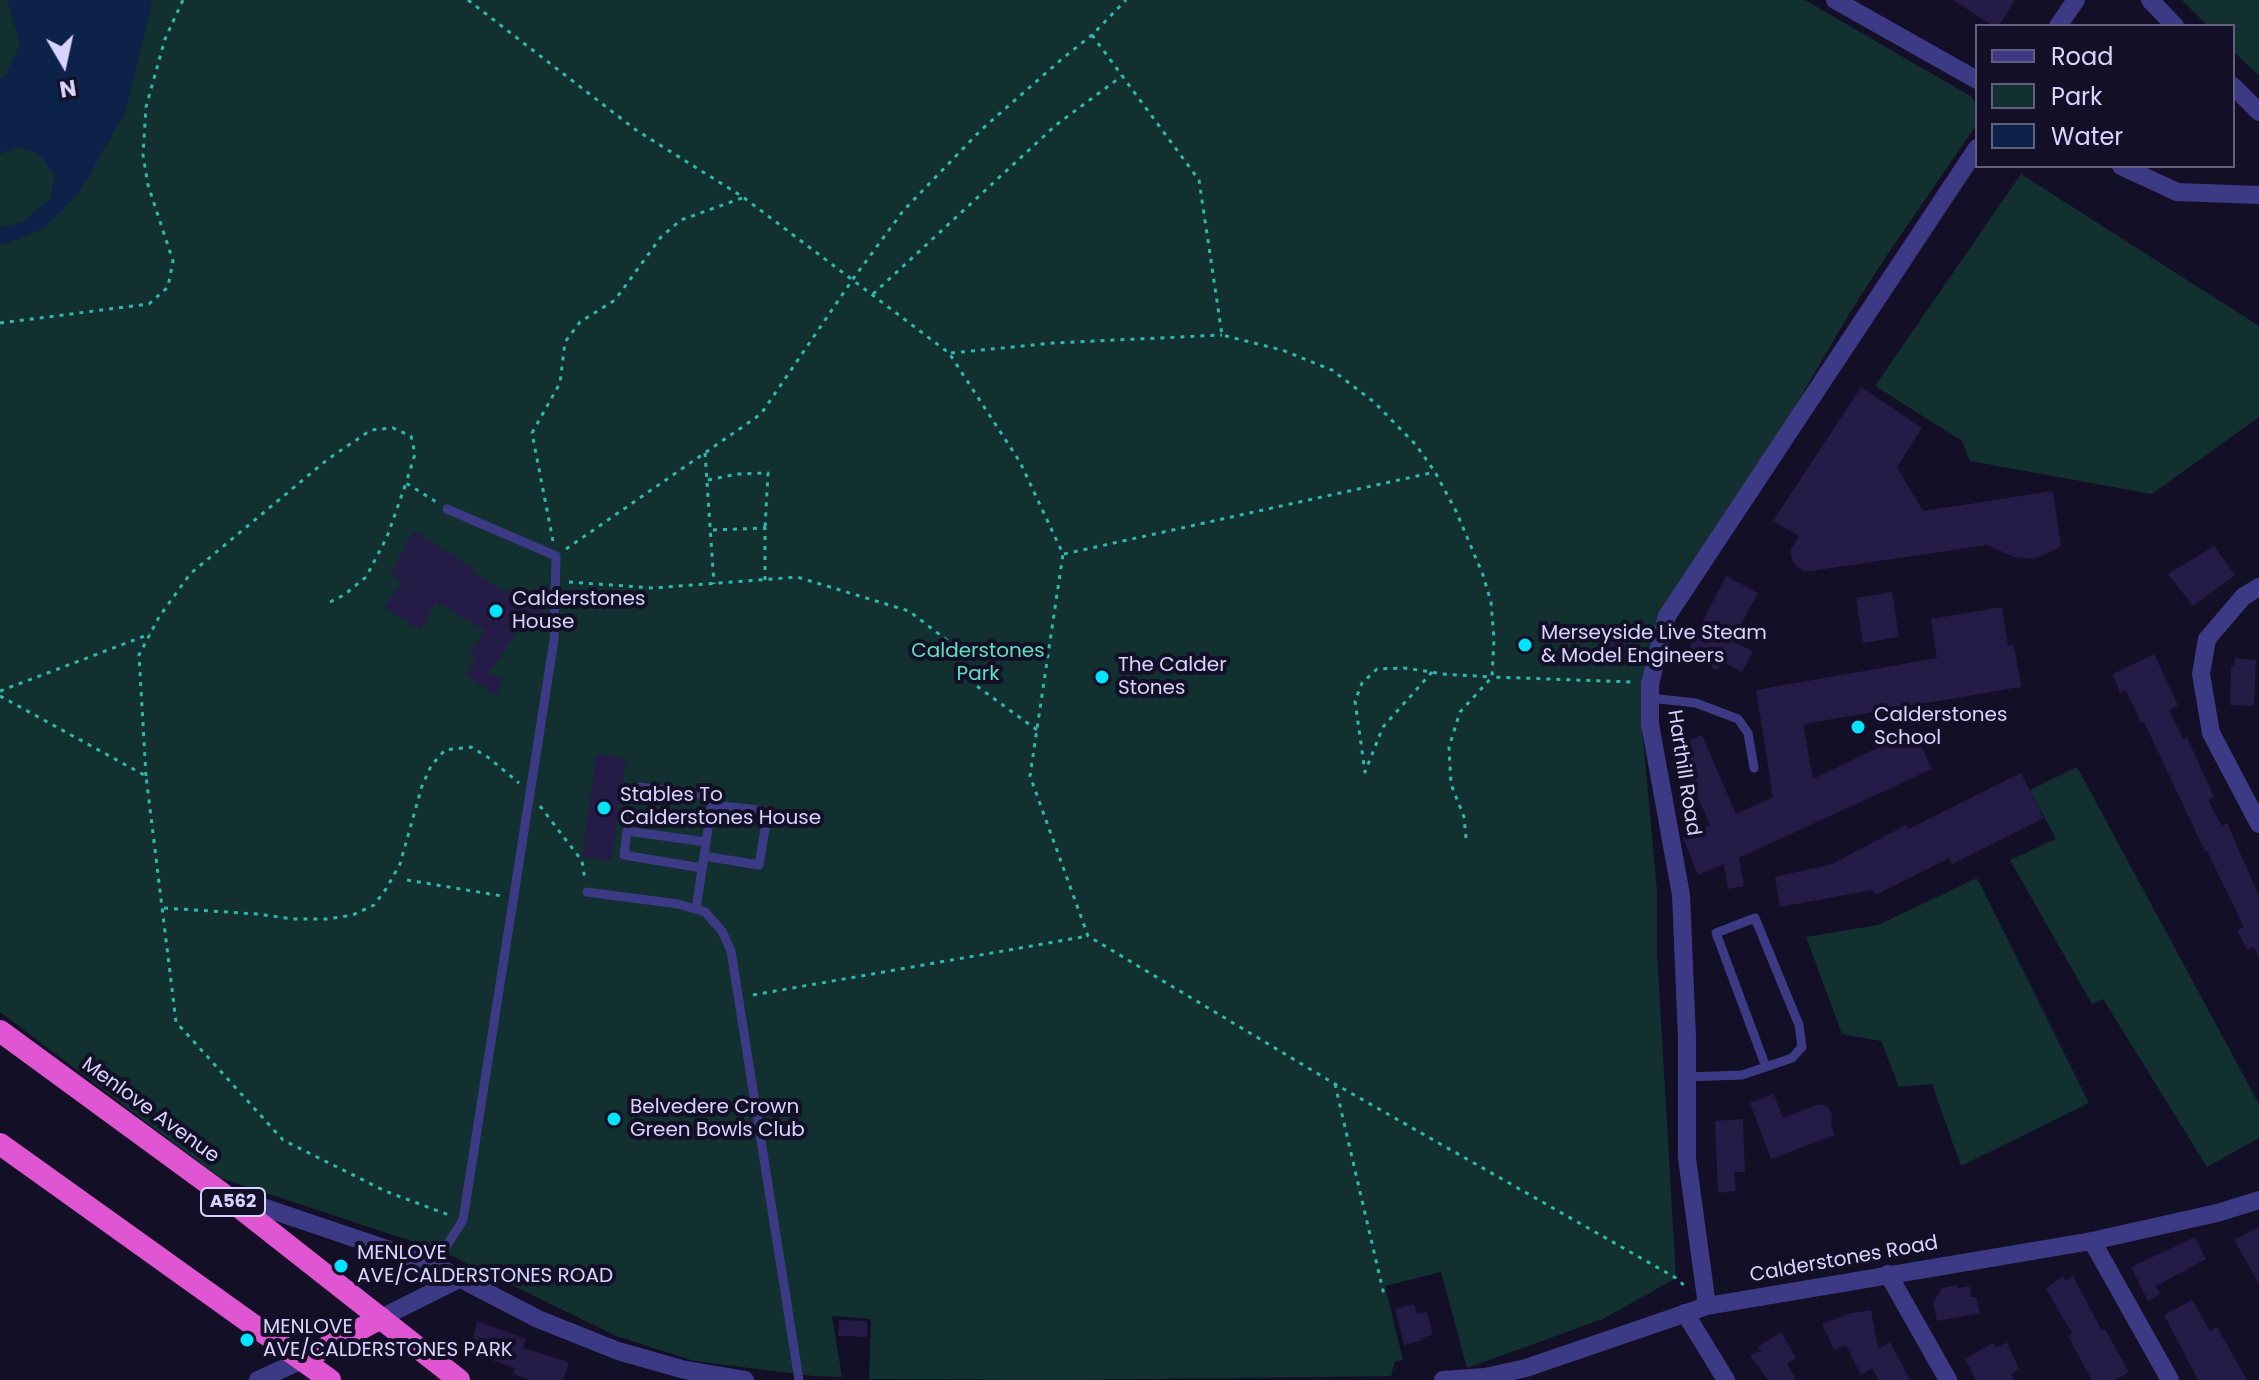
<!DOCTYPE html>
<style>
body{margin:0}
#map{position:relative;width:2259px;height:1380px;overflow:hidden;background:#130f26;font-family:Poppins,sans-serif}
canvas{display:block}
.legend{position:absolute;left:1975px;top:24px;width:260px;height:144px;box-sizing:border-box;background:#130f26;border:2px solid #625e7d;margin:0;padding:10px 14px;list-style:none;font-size:24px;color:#d9d4ff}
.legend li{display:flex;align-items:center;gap:16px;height:40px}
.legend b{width:40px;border:2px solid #625e7d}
.north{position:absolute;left:24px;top:24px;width:80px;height:80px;-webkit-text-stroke:6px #130f26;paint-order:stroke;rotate:171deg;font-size:22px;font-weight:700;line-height:32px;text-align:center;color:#d9d4ff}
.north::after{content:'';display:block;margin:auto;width:28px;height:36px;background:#d9d4ff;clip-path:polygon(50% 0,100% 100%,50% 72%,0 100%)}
</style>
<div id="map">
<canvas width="2259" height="1380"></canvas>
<ul class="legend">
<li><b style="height:10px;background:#3d3a85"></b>Road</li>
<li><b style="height:22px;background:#12302f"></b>Park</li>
<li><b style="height:22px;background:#0c2248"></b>Water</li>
</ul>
<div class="north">N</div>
</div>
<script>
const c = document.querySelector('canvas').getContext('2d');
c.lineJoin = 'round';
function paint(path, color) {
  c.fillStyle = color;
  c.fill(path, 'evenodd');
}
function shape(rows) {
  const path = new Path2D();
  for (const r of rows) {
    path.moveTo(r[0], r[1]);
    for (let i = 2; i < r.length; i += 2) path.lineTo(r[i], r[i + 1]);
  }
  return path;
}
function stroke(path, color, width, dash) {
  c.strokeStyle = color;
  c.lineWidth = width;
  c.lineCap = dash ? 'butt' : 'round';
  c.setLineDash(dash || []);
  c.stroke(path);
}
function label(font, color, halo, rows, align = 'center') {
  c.font = font + ' Poppins,sans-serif';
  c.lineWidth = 8;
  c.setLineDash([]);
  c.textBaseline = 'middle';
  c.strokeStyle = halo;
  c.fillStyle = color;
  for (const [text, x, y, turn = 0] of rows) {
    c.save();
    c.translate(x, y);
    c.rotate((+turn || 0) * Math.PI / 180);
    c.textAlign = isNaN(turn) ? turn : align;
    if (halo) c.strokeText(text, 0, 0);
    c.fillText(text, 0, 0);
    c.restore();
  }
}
paint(shape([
 [0,0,1805,0,1972,97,1977,107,1977,124,1889,252,1849,314,1789,417,1661,609,1642,726,1657,891,1657,952,1676,1278,1603,1319,1467,1368,1441,1272,1385,1286,1403,1360,1395,1361,1391,1376,1063,1380,869,1379,871,1319,832,1316,842,1377,814,1376,694,1361,616,1336,442,1251,220,1178,0,1012],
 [2182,0,2259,0,2259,76,2233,51,2233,26,2208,26],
 [2021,174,2259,326,2259,417,2152,494,1970,461,1962,441,1875,386],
 [2077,767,2259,1104,2259,1138,2207,1167,2103,999,2092,1004,2010,860,2056,839,2030,790],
 [1977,878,2089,1103,1961,1166,1932,1084,1899,1087,1881,1041,1842,1034,1806,937,1878,925]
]), '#12302f');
paint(shape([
 [7,0,151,0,151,8,125,113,79,193,45,228,3,245,0,244,0,227,22,223,51,198,54,175,38,153,17,147,0,154,0,79,5,76,20,44]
]), '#0c2248');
paint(shape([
 [1953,0,2015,0,1999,26,1993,26],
 [1861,387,1922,428,1897,467,1923,511,2053,491,2061,546,2047,554,2034,559,2014,557,1987,545,1805,572,1799,569,1793,561,1791,555,1791,549,1799,536,1773,521],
 [414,531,473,568,472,572,514,596,515,594,547,614,537,627,525,620,489,673,504,679,495,695,466,675,476,657,470,653,485,630,436,602,420,630,384,607,402,583,391,573],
 [2214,546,2235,575,2193,606,2168,574],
 [1726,576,1758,593,1732,641,1753,651,1742,672,1722,662,1717,670,1686,654],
 [1892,592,1899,637,1863,643,1856,598],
 [2002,607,2008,646,2014,645,2021,687,1803,724,1813,779,1914,730,1932,769,1739,858,1744,886,1728,889,1724,864,1698,875,1683,838,1710,825,1675,747,1702,735,1736,814,1773,797,1756,690,1937,658,1931,619],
 [1621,626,1630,655,1605,663,1596,632],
 [2154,654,2178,705,2169,710,2183,739,2187,737,2214,797,2208,800,2222,826,2227,823,2259,896,2259,958,2254,947,2247,950,2237,930,2244,927,2207,851,2205,851,2144,722,2141,723,2126,690,2120,693,2113,674],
 [2235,658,2256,660,2254,706,2230,705,2231,666,2234,666],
 [596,754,626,758,611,861,582,857],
 [2021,773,2044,818,1952,864,1949,858,1875,895,1872,890,1780,907,1775,877,1832,864,1906,825,1909,829],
 [1774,1094,1783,1118,1819,1104,1827,1106,1832,1113,1831,1124,1835,1135,1771,1159,1750,1103],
 [1743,1119,1745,1172,1734,1172,1736,1191,1718,1193,1715,1121],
 [2259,1227,2259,1284,2234,1240],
 [2195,1237,2206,1259,2156,1286,2160,1294,2148,1301,2131,1267],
 [2063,1276,2065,1281,2073,1276,2102,1331,2105,1329,2129,1372,2115,1380,2092,1380,2068,1336,2072,1333,2046,1289],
 [1957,1285,1958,1288,1970,1286,1971,1297,1976,1297,1980,1313,1937,1321,1933,1303,1942,1288],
 [2192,1300,2210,1331,2217,1327,2247,1380,2198,1380,2164,1315],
 [1414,1304,1417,1314,1427,1312,1433,1335,1422,1338,1423,1340,1404,1345,1395,1309],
 [1871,1310,1878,1349,1890,1342,1910,1380,1879,1380,1872,1368,1861,1375,1846,1345,1834,1350,1822,1324,1848,1314],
 [839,1320,867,1321,867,1337,838,1336],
 [477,1321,526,1339,523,1348,569,1362,563,1380,529,1380,513,1374,515,1368,470,1353],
 [1781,1332,1796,1358,1787,1363,1796,1380,1768,1380,1750,1355,1762,1351,1757,1347],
 [2007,1342,2019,1369,2011,1374,2014,1380,1976,1380,1965,1359,1993,1343,1996,1348]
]), '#241b47');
stroke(shape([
 [468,0,636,130,743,197,949,353,1020,462,1063,554,1030,776,1088,936,1335,1084,1676,1278,1687,1288],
 [1092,35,1199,180,1222,335,1282,350,1332,370,1374,402,1416,445,1435,472,1456,511,1483,575,1491,602,1494,639,1492,677,1632,682],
 [873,294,1056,125,1122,76],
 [0,323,149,304,168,287,173,261,148,185,143,155,146,107,165,39,183,0],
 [951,353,1053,343,1222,335],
 [705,453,714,584],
 [708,480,738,474,768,473,765,528],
 [713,530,765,528,765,580],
 [553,541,532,433,560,383,565,342,580,322,615,300,661,237,681,220,742,198],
 [566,549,761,414,853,279,903,211,981,130,1063,58,1092,35,1126,0],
 [1064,554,1435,472],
 [569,582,654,588,797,577,909,611,948,641,956,664,974,684,1037,730],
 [330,602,344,595,366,577,387,537,406,483],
 [1432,672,1383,727,1365,772,1355,701,1362,683,1377,669,1404,668,1432,672,1441,674,1492,677],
 [0,691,150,634],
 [0,696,146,776,176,1022,283,1140,385,1191,449,1215],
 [146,776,139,655,159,617,190,574,328,459,371,430,393,428,411,436,415,454,406,483,438,503],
 [540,806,582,861,585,880],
 [1466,838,1464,817,1451,784,1449,747,1460,712,1492,677],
 [407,880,502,896],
 [164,908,257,914,293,919,327,919,353,915,374,905,386,889,400,864,422,786,431,766,445,750,471,747,489,758,519,783],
 [753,995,1088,936],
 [1335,1084,1384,1295]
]), '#2fb8b0', 3, [4, 6]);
stroke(shape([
 [1650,698,1696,703,1738,719,1748,733,1754,768],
 [639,787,713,796,696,909],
 [704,856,759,865,768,811,713,805],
 [702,868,624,855,627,831,706,842],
 [587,892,678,904,705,912,722,931,731,951,799,1380],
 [1687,1077,1742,1075,1766,1067,1792,1058,1802,1047,1799,1025,1755,918,1716,933,1766,1067],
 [434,1265,463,1220,554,640,556,556,447,509]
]), '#3d3a85', 9);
stroke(shape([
 [1835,0,1977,80],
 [2150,0,2175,26],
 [2058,26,2076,0],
 [2233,86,2259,112],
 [2121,166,2177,192,2259,195],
 [2259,587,2243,597,2207,639,2201,674,2211,733,2259,824],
 [230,1196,434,1265,538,1319,618,1351,685,1370,745,1380],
 [2092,1241,2170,1380],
 [1888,1274,1948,1380],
 [1707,1306,1687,1158,1687,1038,1681,895,1650,724,1650,684,1667,616,1977,148],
 [1685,1313,1726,1380],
 [381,1318,461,1278],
 [258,1380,302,1360],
 [1443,1380,1485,1377,1526,1368,1707,1306,2092,1241,2217,1213,2259,1200]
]), '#3d3a85', 18);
stroke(shape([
 [0,1031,220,1192,459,1380],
 [0,1144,330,1380],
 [302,1360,381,1318]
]), '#e055d1', 22);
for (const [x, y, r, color] of [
 [496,611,8,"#00e5ff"],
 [1525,645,8,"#00e5ff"],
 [1102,677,8,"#00e5ff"],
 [1858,727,8,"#00e5ff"],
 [604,808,8,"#00e5ff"],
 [614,1119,8,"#00e5ff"],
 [341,1266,8,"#00e5ff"],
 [247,1340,8,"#00e5ff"]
]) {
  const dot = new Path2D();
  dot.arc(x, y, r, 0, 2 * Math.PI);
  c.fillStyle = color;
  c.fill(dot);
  stroke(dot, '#130f26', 3);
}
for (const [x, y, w] of [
 [233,1202,64]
]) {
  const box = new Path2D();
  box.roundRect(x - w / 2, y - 14, w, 28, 6);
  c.fillStyle = '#130f26';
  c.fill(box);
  stroke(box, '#d9d4ff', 2);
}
label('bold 18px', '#d9d4ff', null, [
 ["A562",233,1202]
]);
label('20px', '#d9d4ff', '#130f26', [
 ["Calderstones",512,600],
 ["House",512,623],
 ["Merseyside Live Steam",1541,634],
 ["& Model Engineers",1541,657],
 ["The Calder",1118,666],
 ["Stones",1118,689],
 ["Calderstones",1874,716],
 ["School",1874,739],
 ["Stables To",620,796],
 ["Calderstones House",620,819],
 ["Belvedere Crown",630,1108],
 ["Green Bowls Club",630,1131],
 ["MENLOVE",357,1254],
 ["AVE/CALDERSTONES ROAD",357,1277],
 ["MENLOVE",263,1328],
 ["AVE/CALDERSTONES PARK",263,1351]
], 'left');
label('20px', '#5fe0c0', '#130f26', [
 ["Calderstones",978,652],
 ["Park",978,675]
]);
label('20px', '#d9d4ff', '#130f26', [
 ["Harthill Road",1683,773,81],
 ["Menlove Avenue",150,1111,36],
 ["Calderstones Road",1844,1260,-10]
]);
</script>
